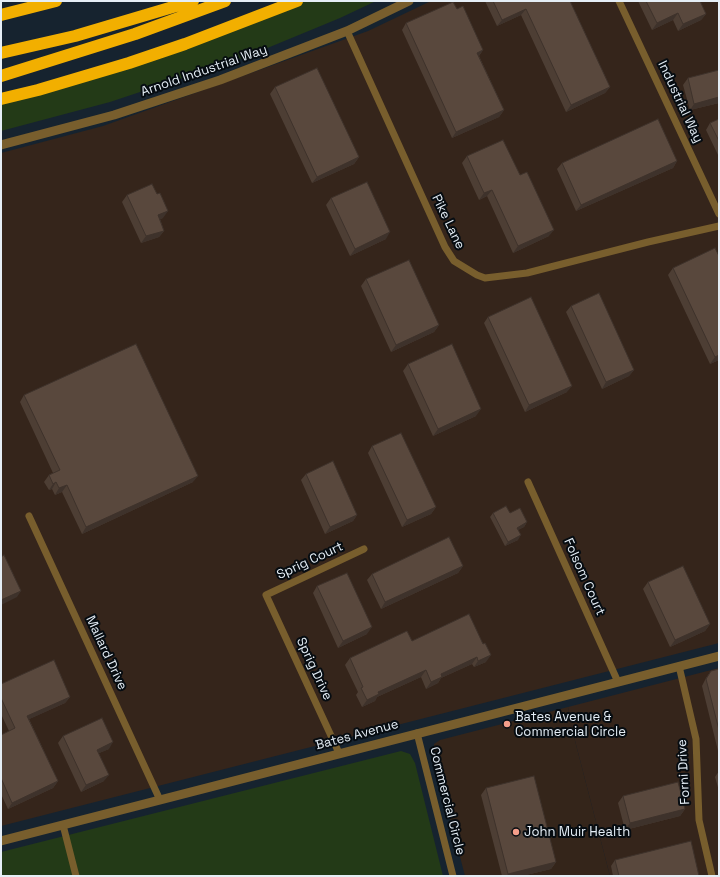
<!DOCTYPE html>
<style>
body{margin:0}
#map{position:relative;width:720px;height:877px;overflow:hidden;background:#16232f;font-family:"Space Grotesk",sans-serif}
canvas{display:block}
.frame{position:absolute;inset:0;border:2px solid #e5eef6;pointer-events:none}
</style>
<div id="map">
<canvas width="720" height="877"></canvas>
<div class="frame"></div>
</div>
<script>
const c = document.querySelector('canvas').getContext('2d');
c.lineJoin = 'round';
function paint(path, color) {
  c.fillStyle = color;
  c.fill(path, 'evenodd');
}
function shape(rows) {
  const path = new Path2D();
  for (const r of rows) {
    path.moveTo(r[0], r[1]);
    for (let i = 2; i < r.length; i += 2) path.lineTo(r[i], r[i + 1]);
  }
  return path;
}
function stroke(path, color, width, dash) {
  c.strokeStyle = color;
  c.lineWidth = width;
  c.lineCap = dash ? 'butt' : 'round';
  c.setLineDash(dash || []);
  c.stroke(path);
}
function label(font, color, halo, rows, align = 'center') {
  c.font = font + ' "Space Grotesk",sans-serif';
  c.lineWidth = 4;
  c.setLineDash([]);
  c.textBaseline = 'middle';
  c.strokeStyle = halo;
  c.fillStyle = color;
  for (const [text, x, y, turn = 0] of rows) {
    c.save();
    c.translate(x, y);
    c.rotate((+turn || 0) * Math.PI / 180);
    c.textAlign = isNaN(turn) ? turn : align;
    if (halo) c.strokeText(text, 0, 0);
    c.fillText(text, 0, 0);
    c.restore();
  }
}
paint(shape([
 [568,707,572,729,610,876,465,876,434,756,434,744,440,740]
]), '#34251a');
paint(shape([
 [431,1,719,1,719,643,1,826,1,153,103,126,368,31],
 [719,668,719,876,610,876,572,729,568,707]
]), '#35251b');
paint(shape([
 [297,1,376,1,340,18,248,56,110,102,1,131,1,99,23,93],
 [401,751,410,754,415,763,443,876,1,876,1,852]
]), '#233a17');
stroke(shape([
 [619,1,719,214],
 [347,31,445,247,454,261,477,275,485,278,527,273,648,242,719,226],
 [528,482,618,682],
 [29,516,160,800],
 [679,666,696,739,699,820,712,876],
 [417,733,453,876],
 [339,753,266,595,364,549],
 [63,825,76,876]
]), '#785e2d', 7);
stroke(shape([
 [1,145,114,115,220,80,347,31,409,1],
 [1,841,719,656]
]), '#785e2d', 9);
stroke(shape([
 [1,15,56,1],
 [1,53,75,36,193,1],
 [1,76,135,34,225,1],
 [1,99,38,90,129,63,185,44,297,1]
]), '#f2af00', 12);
paint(shape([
 [485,1,570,1,610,87,605,93,566,112,521,15,497,26],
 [638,1,700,1,706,14,701,20,678,31,673,20,652,30],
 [457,9,483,50,479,56,504,110,499,117,452,138,402,30,406,23],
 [719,70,719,103,690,110,683,85,688,78],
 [275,87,359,157,354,164,312,183,270,94],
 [719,119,719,157,706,130,710,123],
 [467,156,520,175,549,236,513,253,487,196,479,200,462,163],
 [677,161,673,168,576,211,557,169,562,163],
 [127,195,163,218,160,219,164,231,159,237,141,243,122,202],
 [331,198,386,239,350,256,326,205],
 [719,256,719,360,710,364,668,275,673,268],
 [366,279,439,325,434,332,391,352,361,286],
 [571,306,634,370,629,376,602,389,566,312],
 [488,317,567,392,525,412,484,323],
 [408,364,476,416,433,436,403,371],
 [24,395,193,482,82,534,62,492,55,495,52,489,49,490,44,482,49,475,53,473,20,402],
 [372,446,436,507,431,514,402,527,368,453],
 [306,474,357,515,353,521,325,534,301,480],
 [493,513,510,513,527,522,524,527,518,530,518,540,505,546,490,517],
 [463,566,458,573,381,609,367,580,372,574],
 [648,582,710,624,705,631,670,647,643,589],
 [317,586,367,634,338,648,313,593],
 [469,614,486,662,474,667,472,664,441,678,438,683,426,689,421,677,377,697,375,701,362,707,356,695,358,692,345,665,350,658,412,641],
 [719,669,719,755,702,686,706,678,711,671],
 [1,684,70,697,65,703,29,719,58,781,53,788,8,809,1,794,1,735,9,731,1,714],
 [63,736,109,749,99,753,104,781,81,792,58,743],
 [719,771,719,791,715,777],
 [486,788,556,862,551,869,522,876,502,876,481,795],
 [623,796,685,809,680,816,625,830,618,803],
 [615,860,699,876,613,876,611,866]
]), '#4d3e34');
paint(shape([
 [526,9,521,15,497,26,502,20],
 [678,13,673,20,652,30,657,23],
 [706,14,701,20,678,31,683,24],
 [483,50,478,57,477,53],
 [610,87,605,93,566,112,571,105],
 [719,97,719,103,690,110,694,104],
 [504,110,499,117,452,138,456,132],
 [359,157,354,164,312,183,317,177],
 [677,161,673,168,576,211,581,205],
 [492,190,487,196,479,200,484,193],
 [168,211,163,218,154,222,158,215],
 [554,230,549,236,513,253,518,246],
 [164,231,159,237,141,243,146,236],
 [390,232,386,239,350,256,355,249],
 [439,325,434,332,391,352,396,345],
 [719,355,719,360,710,364,715,357],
 [634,370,629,376,602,389,606,382],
 [572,386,567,392,525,412,529,405],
 [481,409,476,416,433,436,438,429],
 [198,476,193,482,82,534,86,527],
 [56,482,52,489,49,490,53,484],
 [67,485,62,492,55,495,59,488],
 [436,507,431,514,402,527,407,520],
 [357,515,353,521,325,534,330,527],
 [527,522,524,527,514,532,517,528],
 [521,535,518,540,505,546,508,542],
 [463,566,458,573,381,609,385,602],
 [21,591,17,597,1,605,1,600],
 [710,624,705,631,670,647,675,640],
 [372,627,367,634,338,648,343,641],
 [491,655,486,662,474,667,478,661],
 [477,657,472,664,441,678,438,683,426,689,431,682,441,674],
 [426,670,421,677,377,697,375,701,362,707,367,700,378,692],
 [70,697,65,703,23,722,27,716],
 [113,742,109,749,92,756,97,750],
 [109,775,104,781,81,792,86,785],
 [58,781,53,788,8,809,12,803],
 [685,809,680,816,625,830,630,823],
 [556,862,551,869,522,876,507,876,508,874]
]), '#3e322b');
const building = shape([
 [493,1,570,1,610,87,571,105,526,9,502,20,493,1],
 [646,1,700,1,706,14,683,24,678,13,657,23,646,1],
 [453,2,457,9,463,6,483,50,477,53,504,110,456,132,406,23,453,2],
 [317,68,359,157,317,177,275,87,317,68],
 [719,70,719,97,694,104,688,78,719,70],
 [658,119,677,161,581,205,562,163,658,119],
 [719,119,719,141,710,123,719,119],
 [503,140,520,175,527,172,554,230,518,246,492,190,484,193,467,156,503,140],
 [367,182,390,232,355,249,331,198,367,182],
 [152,184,157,194,160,193,168,211,158,215,164,231,146,236,127,195,152,184],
 [715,248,719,256,719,355,715,357,673,268,715,248],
 [409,260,439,325,396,345,366,279,409,260],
 [599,293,634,370,606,382,571,306,599,293],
 [531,297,572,386,529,405,488,317,531,297],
 [136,344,198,476,86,527,67,485,59,488,56,482,53,484,49,475,60,470,24,395,136,344],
 [452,344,481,409,438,429,408,364,452,344],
 [401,433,436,507,407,520,372,446,401,433],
 [333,461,357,515,330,527,306,474,333,461],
 [506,506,510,513,520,508,527,522,517,528,521,535,508,542,493,513,506,506],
 [449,537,463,566,385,602,372,574,449,537],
 [4,555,21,591,1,600,1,557,4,555],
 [683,566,710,624,675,640,648,582,683,566],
 [347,573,372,627,343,641,317,586,347,573],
 [469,614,483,644,485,643,491,655,478,661,477,657,441,674,442,677,431,682,426,670,378,692,379,694,367,700,361,688,363,687,350,658,407,631,412,641,469,614],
 [54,660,70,697,27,716,58,781,12,803,1,778,1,735,15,728,1,698,1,684,54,660],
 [719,669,719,730,706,679,711,671,719,669],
 [102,718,113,742,97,750,109,775,86,785,63,736,102,718],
 [534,776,556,862,508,874,486,788,534,776],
 [678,782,685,809,630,823,623,796,678,782],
 [691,841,699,876,619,876,615,860,691,841]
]);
paint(building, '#59483d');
stroke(building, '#3e322b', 1);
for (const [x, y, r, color] of [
 [507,724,4,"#f49e8a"],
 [516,832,4,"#f49e8a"]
]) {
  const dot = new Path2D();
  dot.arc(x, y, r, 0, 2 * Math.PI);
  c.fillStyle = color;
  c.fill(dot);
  stroke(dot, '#060c11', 1.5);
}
label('13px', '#e5eef6', '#060c11', [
 ["Arnold Industrial Way",204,71,-19],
 ["Industrial Way",680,102,65],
 ["Pike Lane",448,222,64],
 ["Sprig Court",310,561,-25],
 ["Folsom Court",584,577,66],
 ["Mallard Drive",106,653,65],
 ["Sprig Drive",314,669,65],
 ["Bates Avenue",357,735,-15],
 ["Forni Drive",684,772,-93],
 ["Commercial Circle",447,801,76]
]);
label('13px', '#e5eef6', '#060c11', [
 ["Bates Avenue &",515,717],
 ["Commercial Circle",515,732],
 ["John Muir Health",524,832]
], 'left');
</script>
